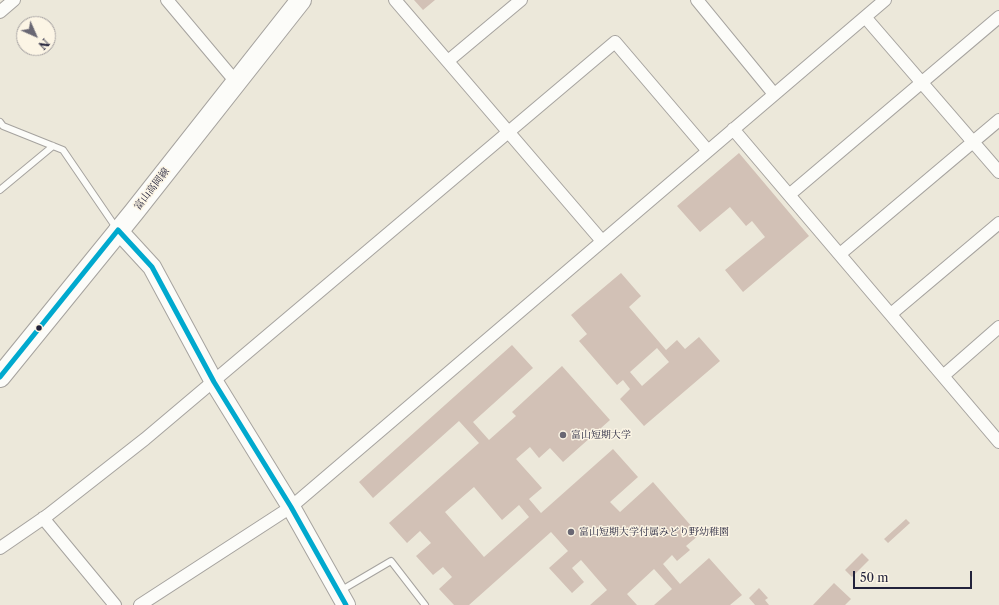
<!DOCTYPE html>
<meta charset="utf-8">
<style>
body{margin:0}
#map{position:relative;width:999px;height:605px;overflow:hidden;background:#ece8da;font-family:"Libre Caslon Text",serif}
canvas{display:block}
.north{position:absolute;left:16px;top:16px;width:40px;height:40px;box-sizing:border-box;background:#fcf5e5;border:1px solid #a5a1a1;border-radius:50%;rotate:135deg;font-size:11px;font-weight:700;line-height:16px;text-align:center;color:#22223b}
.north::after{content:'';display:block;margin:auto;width:14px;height:18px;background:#696773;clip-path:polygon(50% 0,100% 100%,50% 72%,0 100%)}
.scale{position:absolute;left:853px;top:571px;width:119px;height:18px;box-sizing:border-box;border:2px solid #22223b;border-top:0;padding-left:5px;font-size:12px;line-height:14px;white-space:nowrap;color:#22223b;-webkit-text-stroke:3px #fcf5e5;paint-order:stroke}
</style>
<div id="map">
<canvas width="999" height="605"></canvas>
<div class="north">N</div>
<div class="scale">50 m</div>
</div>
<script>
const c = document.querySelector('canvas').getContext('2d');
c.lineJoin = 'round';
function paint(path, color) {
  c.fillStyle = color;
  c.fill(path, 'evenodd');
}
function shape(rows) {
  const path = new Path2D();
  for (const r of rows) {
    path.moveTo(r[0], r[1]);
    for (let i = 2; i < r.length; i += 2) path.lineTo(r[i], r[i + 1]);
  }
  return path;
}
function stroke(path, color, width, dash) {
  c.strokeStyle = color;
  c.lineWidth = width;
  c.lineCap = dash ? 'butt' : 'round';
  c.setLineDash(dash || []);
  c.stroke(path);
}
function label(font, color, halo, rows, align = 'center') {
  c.font = font + ' "Libre Caslon Text","Noto Serif JP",serif';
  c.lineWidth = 3;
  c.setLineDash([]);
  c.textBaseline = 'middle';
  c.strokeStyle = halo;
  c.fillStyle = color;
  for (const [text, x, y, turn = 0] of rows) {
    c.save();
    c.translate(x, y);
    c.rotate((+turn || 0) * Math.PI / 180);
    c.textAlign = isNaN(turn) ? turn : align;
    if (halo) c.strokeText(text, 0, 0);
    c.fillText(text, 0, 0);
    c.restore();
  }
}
paint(shape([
 [414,0,435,0,423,10],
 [739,153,809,236,743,292,725,270,765,237,752,221,746,226,730,207,700,232,677,206],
 [621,273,641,296,629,307,666,350,677,340,685,349,699,337,720,361,644,426,620,399,630,389,623,380,617,385,579,341,587,334,571,315],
 [657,348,669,362,642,386,630,372],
 [512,345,533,368,473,422,489,440,516,416,512,412,562,366,610,420,563,462,550,448,539,458,530,447,516,459,542,488,529,499,541,513,613,449,638,477,610,502,620,512,653,482,699,535,686,546,690,550,677,561,672,555,663,564,680,584,709,558,742,595,730,605,654,605,672,589,654,569,627,594,637,605,590,605,607,590,581,560,572,568,584,582,572,593,549,568,568,551,551,532,469,605,454,605,439,589,452,577,443,567,433,575,416,556,431,543,420,531,407,543,389,523,479,443,459,421,373,498,359,482],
 [474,487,502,520,519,505,529,517,484,557,445,512],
 [906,519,910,523,888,543,884,539],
 [862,553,869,560,852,577,845,570],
 [834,583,851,599,845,605,813,605],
 [759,588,768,598,765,600,769,605,755,605,749,598]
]), '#d2c1b6');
const service = shape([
 [0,122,3,126,63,150,117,229],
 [0,190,53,146],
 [340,591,391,561,425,605]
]);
const minor = shape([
 [167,0,236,82],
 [395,0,602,241],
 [697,0,774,94],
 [0,12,14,0],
 [865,17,999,172],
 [448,61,521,0],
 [733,129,999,442],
 [789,195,999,17],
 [840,254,999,120],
 [891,314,999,223],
 [943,376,999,327],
 [43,518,115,605],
 [0,548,48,515,145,439,615,42,708,151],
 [140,605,291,507,885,0]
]);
const secondary = shape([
 [118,230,152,267,214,382,291,507,346,605]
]);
const primary = shape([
 [0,377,134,212,301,0]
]);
stroke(service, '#a6a39f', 8);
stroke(minor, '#a6a39f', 14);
stroke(secondary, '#a6a39f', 20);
stroke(primary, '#a6a39f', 22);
stroke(service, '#fcfcf9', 6);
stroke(minor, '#fcfcf9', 12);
stroke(secondary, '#fcfcf9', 18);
stroke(primary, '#fcfcf9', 20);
stroke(shape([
 [0,377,118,230,152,267,214,382,291,507,346,605]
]), '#00a9ce', 5);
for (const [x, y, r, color] of [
 [39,328,3.5,"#22223b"],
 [563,435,4,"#696773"],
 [571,532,4,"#696773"]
]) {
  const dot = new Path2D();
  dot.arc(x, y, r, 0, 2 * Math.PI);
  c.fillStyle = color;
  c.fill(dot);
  stroke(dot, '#fcf5e5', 1.5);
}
label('10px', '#22223b', '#fcf5e5', [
 ["富山高岡線",152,189,-52]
]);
label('10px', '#22223b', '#fcf5e5', [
 ["富山短期大学",571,435],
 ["富山短期大学付属みどり野幼稚園",579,532]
], 'left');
</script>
